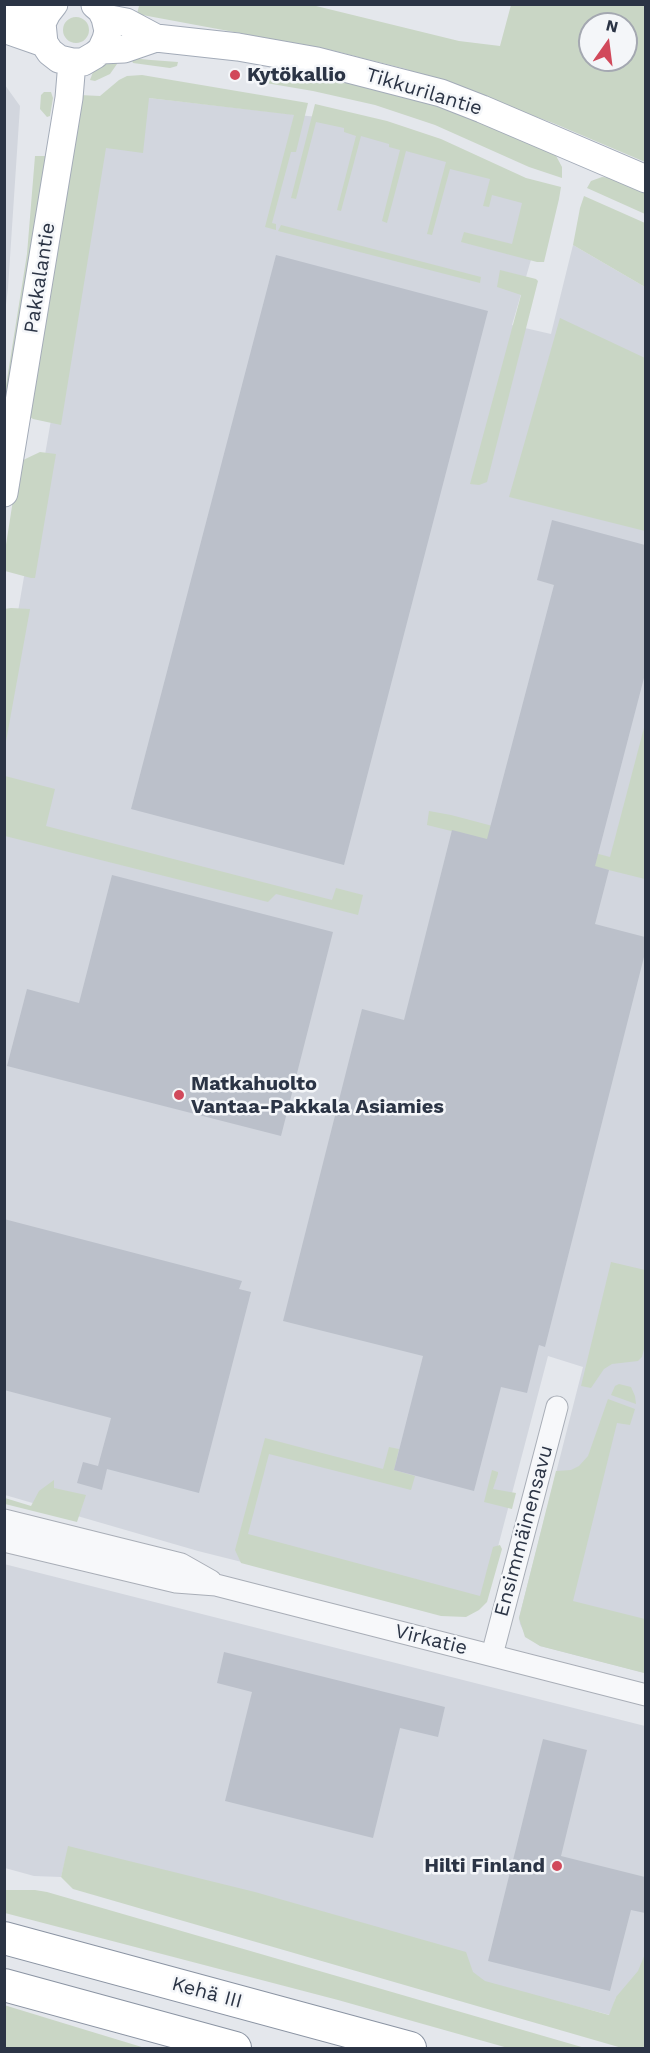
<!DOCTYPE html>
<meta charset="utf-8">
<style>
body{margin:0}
#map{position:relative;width:650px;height:2053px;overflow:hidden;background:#e4e7ec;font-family:"Work Sans",sans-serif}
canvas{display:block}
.frame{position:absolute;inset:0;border:6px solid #2b3445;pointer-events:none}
.north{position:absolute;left:578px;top:12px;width:60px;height:60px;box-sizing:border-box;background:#f4f6f9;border:2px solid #a4a8b1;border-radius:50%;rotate:14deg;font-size:16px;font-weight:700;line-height:24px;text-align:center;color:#2b3445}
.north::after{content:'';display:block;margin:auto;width:21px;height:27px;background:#d1495b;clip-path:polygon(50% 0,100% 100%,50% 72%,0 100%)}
</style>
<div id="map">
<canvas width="650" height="2053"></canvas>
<div class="frame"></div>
<div class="north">N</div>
</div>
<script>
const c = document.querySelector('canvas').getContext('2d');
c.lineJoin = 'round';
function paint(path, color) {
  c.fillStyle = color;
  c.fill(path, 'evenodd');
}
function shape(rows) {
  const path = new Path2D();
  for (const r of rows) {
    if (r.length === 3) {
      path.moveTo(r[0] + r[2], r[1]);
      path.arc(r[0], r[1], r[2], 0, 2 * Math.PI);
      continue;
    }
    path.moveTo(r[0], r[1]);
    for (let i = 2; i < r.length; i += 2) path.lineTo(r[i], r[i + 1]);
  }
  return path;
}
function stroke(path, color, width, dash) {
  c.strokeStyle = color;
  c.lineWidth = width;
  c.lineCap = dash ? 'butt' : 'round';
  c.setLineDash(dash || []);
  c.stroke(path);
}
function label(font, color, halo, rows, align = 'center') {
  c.font = font + ' "Work Sans",sans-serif';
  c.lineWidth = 5;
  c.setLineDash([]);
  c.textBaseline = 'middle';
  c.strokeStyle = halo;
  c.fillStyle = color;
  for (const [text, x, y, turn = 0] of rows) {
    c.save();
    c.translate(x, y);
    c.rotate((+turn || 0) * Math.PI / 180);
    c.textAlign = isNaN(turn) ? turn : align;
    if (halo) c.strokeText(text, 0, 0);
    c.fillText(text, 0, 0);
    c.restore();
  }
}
paint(shape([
 [5,85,20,106,8,288,5,313],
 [149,98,361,122,521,182,535,246,512,325,551,334,573,245,645,287,645,1673,540,1646,525,1634,520,1624,519,1618,583,1367,548,1356,484,1600,453,1615,198,1551,5,1495,5,687,103,118],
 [4,1564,645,1726,645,2006,616,1997,610,2015,249,1922,69,1847,61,1877,34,1876,5,1868]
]), '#d2d6de');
paint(shape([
 [136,5,312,5,459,41,500,46,511,5,645,5,645,162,553,123,406,69,331,50,137,14,139,6],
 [590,24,626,24,626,60,590,60],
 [76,30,13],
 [131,58,151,60,178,62,177,66,170,68,133,63],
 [117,59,117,64,110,74,95,81,90,80,93,72,103,63],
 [248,71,272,74,311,71,433,102,554,152,562,167,562,178,529,167,435,125,375,105,313,91,260,82,248,78],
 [142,75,308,103,296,152,291,152,272,223,276,224,276,230,265,227,294,115,149,98,143,153,106,148,61,425,33,419,27,415,79,95,100,96,119,80,127,76],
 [44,92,51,92,53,98,50,116,47,117,40,109,41,95],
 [315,104,387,121,441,139,526,178,561,187,559,199,544,262,537,262,461,242,464,232,512,244,522,203,492,195,489,207,483,206,490,179,450,169,432,235,427,234,446,162,406,151,387,223,382,221,400,150,389,147,389,144,361,136,341,211,337,210,356,136,344,132,344,128,316,122,296,199,291,198],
 [35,156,45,156,45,182,8,401,5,402,5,392,27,254],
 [602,177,613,178,645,191,645,214,587,188,591,181],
 [584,196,645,223,645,287,573,245,580,208],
 [281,225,481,277,480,283,278,231],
 [500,270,536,279,538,281,487,482,479,485,470,484,521,295,497,287],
 [560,318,645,358,645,531,509,497],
 [40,452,56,454,35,578,31,578,5,571,5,551,19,462],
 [11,608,30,609,5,747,4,609],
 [645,724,645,879,427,825,429,811,451,815,610,857],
 [5,776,55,789,46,826,332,900,336,888,363,895,358,915,276,894,268,902,5,836],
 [611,1262,645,1270,645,1345,642,1357,638,1361,612,1364,604,1369,591,1388,581,1386],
 [619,1384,631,1387,635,1396,636,1404,611,1395,615,1386],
 [608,1399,635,1409,630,1425,617,1423,573,1601,645,1619,646,1672,644,1673,540,1646,525,1637,519,1618,556,1471,571,1470,579,1466,588,1456],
 [265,1438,383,1469,389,1447,399,1449,394,1470,415,1476,411,1490,269,1454,248,1534,480,1596,493,1547,500,1545,502,1549,487,1602,479,1610,466,1617,441,1616,241,1563,235,1550],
 [492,1470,498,1472,498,1474,493,1489,516,1493,512,1509,484,1502],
 [54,1480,54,1488,86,1495,77,1522,5,1504,5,1498,31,1506,39,1491],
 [68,1846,255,1892,466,1952,473,1972,485,1981,609,2015,616,1997,638,1971,645,1954,645,2048,622,2048,73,1889,61,1877],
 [5,1890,35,1890,47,1892,585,2048,508,2048,338,2000,5,1913],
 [4,2005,76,2027,145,2048,5,2048]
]), '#c9d6c5');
paint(shape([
 [276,255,488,311,344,865,131,809],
 [552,520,645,545,645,674,595,866,609,870,595,924,645,937,645,953,545,1347,539,1345,527,1393,501,1387,474,1491,394,1470,423,1356,283,1321,362,1009,404,1020,452,830,487,839,554,585,537,580],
 [112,875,333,932,281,1136,7,1066,27,989,79,1003],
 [4,1219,242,1281,239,1289,251,1292,199,1493,107,1469,102,1490,77,1483,83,1462,98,1466,111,1418,4,1390],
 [224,1652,445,1707,438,1737,400,1728,373,1838,225,1801,252,1692,217,1683],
 [543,1739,587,1750,561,1856,645,1877,645,1913,631,1910,610,1991,488,1961]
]), '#bbc0ca');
const minor = shape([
 [4,1520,181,1564,211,1581],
 [4,1541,176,1582,216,1585,646,1695],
 [492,1655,557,1407]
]);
const major = shape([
 [54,4,47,13,42,23,44,43,50,52,59,59,72,62,83,62,95,55,101,50,106,39,108,31,105,18,101,10,95,5],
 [4,13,47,13],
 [105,18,126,22,156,38,238,47,317,61,441,93,482,109,646,179],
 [4,29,44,43],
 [101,50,124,49,156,38],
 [4,493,69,98,72,62]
]);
const highway = shape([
 [4,1938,410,2048],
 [4,1985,235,2048]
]);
stroke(minor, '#a9aeb7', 23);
stroke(major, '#a3abb8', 29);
stroke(highway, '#8b94a3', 34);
stroke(minor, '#f7f8fa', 21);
stroke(major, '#fff', 27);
stroke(highway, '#fff', 32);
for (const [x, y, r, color] of [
 [235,75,6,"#d1495b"],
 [179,1095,6,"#d1495b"],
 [557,1866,6,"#d1495b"]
]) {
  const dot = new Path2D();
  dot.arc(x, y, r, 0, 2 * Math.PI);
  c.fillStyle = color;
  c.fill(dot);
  stroke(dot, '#f4f6f9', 2);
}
label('bold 20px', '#2b3445', '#f4f6f9', [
 ["Kytökallio",247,75],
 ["Matkahuolto",191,1084],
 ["Vantaa-Pakkala Asiamies",191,1107],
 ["Hilti Finland",545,1866,"right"]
], 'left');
label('20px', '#2b3445', '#f4f6f9', [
 ["Tikkurilantie",424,92,17],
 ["Pakkalantie",40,278,-81],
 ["Ensimmäinensavu",524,1531,-75],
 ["Virkatie",431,1640,14],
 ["Kehä III",207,1993,15]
]);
</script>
